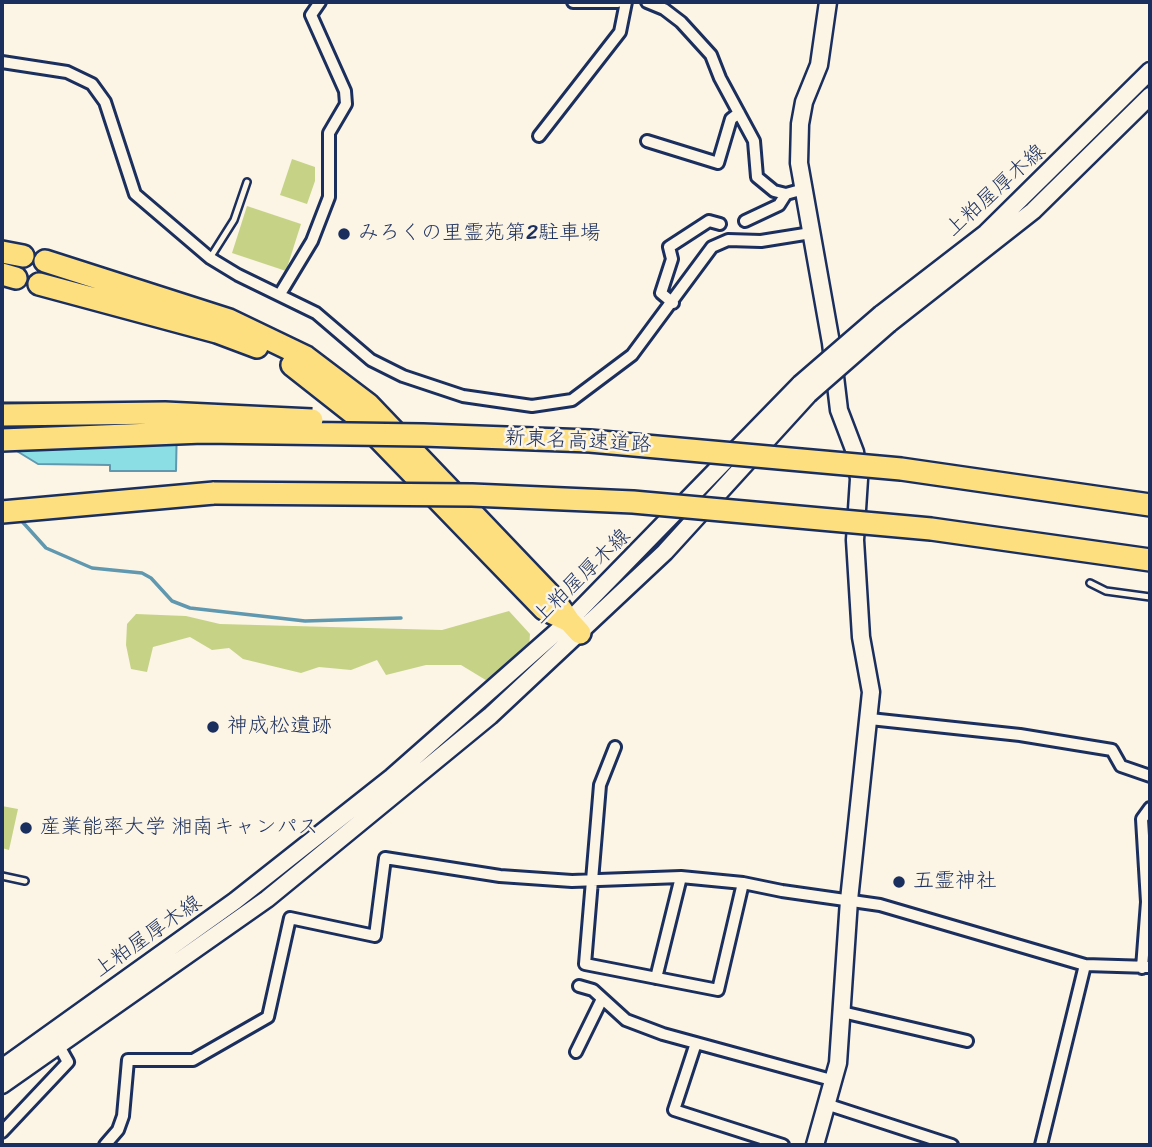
<!DOCTYPE html>
<meta charset="utf-8">
<style>
body{margin:0}
#map{position:relative;width:1152px;height:1147px;overflow:hidden;background:#fcf5e5;font-family:Sriracha,sans-serif}
canvas{display:block}
.frame{position:absolute;inset:0;border:4px solid #1b2f5e;pointer-events:none}
</style>
<div id="map">
<canvas width="1152" height="1147"></canvas>
<div class="frame"></div>
</div>
<script>
const c = document.querySelector('canvas').getContext('2d');
c.lineJoin = 'round';
function paint(path, color) {
  c.fillStyle = color;
  c.fill(path, 'evenodd');
}
function shape(rows) {
  const path = new Path2D();
  for (const r of rows) {
    path.moveTo(r[0], r[1]);
    for (let i = 2; i < r.length; i += 2) path.lineTo(r[i], r[i + 1]);
  }
  return path;
}
function stroke(path, color, width, dash) {
  c.strokeStyle = color;
  c.lineWidth = width;
  c.lineCap = dash ? 'butt' : 'round';
  c.setLineDash(dash || []);
  c.stroke(path);
}
function label(font, color, halo, rows, align = 'center') {
  c.font = font + ' Sriracha,"Klee One",sans-serif';
  c.lineWidth = 5;
  c.setLineDash([]);
  c.textBaseline = 'middle';
  c.strokeStyle = halo;
  c.fillStyle = color;
  for (const [text, x, y, turn = 0] of rows) {
    c.save();
    c.translate(x, y);
    c.rotate((+turn || 0) * Math.PI / 180);
    c.textAlign = isNaN(turn) ? turn : align;
    if (halo) c.strokeText(text, 0, 0);
    c.fillText(text, 0, 0);
    c.restore();
  }
}
paint(shape([
 [292,159,315,167,315,181,307,204,280,195],
 [247,206,301,224,286,271,232,253],
 [509,611,530,634,529,648,489,682,461,665,426,665,386,675,377,660,351,670,319,667,301,673,243,659,229,648,212,650,190,637,153,647,147,672,131,669,126,645,127,624,136,614,186,616,220,624,442,630],
 [2,806,18,809,9,850,2,848]
]), '#c6d387');
const water = shape([
 [2,402,165,404,177,422,176,471,110,471,110,465,38,464,2,442,2,402]
]);
paint(water, '#8cdee5');
stroke(water, '#5f98af', 2);
stroke(shape([
 [19,518,46,548,92,568,142,573,151,578,172,601,190,608,305,621,401,618]
]), '#5f98af', 3.5);
const lane = shape([
 [210,258,234,220,247,182],
 [1090,583,1106,591,1150,597],
 [2,876,25,881]
]);
const street = shape([
 [573,2,618,2],
 [647,2,664,9,681,22,711,55,720,78,754,141,757,177,774,191,786,194,804,189],
 [2,62,67,72,92,84,105,102,135,194,210,258,238,275,316,313,371,360,403,376,463,396,532,406,572,400,632,355,712,247,728,240,761,241,811,233],
 [539,136,620,32,626,2],
 [647,141,718,163,731,119,739,113],
 [745,221,779,205,786,194],
 [280,294,312,241,329,197,329,133,346,104,345,91,311,15,320,2],
 [673,303,661,293,672,259,669,247,709,221,720,224],
 [870,719,1020,735,1112,750,1121,766,1150,776],
 [615,747,600,785,585,964,718,990,743,883],
 [1142,968,1147,902,1142,819,1150,808],
 [656,978,681,877],
 [579,986,593,990,626,1020,663,1034,835,1081],
 [842,1012,967,1041],
 [696,1043,674,1110,783,1145],
 [576,1052,602,999],
 [829,1105,952,1145],
 [2,1132,68,1062,59,1046],
 [105,1145,118,1130,123,1116,128,1060,193,1060,268,1017,290,918,375,936,385,858,500,876,572,881,681,877,743,883,782,891,880,905,1085,965,1150,967],
 [1041,1145,1085,965]
]);
const secondary = shape([
 [881,314,986,233,1150,71],
 [889,324,1033,211,1150,96],
 [2,1068,235,901,392,777,569,621,800,384],
 [2,1085,267,899,490,716,665,552,809,394],
 [815,1145,838,1063,849,900,871,692,861,637,855,540,859,479,855,452,839,410,831,343,799,163,800,124,804,102,819,65,828,2]
]);
const highway = shape([
 [2,252,23,256],
 [45,261,229,320,306,357,368,404,554,599,569,621,580,633],
 [2,274,16,278],
 [39,284,217,332,257,347],
 [292,365,358,417,544,609,567,620],
 [2,512,214,493]
]);
stroke(lane, '#1b2f5e', 10);
stroke(street, '#1b2f5e', 16);
stroke(secondary, '#1b2f5e', 21);
stroke(highway, '#1b2f5e', 26);
stroke(lane, '#fcf5e5', 5);
stroke(street, '#fcf5e5', 10);
stroke(secondary, '#fcf5e5', 16);
stroke(highway, '#fddf80', 21);
const secondaryBridge = shape([
 [800,384,881,314],
 [809,394,889,324]
]);
const highwayBridge = shape([
 [2,415,165,413,312,420],
 [2,440,203,432,423,435,590,441,901,469,1150,505],
 [214,493,472,495,633,502,931,529,1150,560]
]);
stroke(secondaryBridge, '#1b2f5e', 21, []);
stroke(highwayBridge, '#1b2f5e', 26, []);
stroke(secondaryBridge, '#fcf5e5', 16);
stroke(highwayBridge, '#fddf80', 21);
for (const [x, y, r, color] of [
 [344,234,7,"#1b2f5e"],
 [213,727,7,"#1b2f5e"],
 [26,828,7,"#1b2f5e"],
 [899,882,7,"#1b2f5e"]
]) {
  const dot = new Path2D();
  dot.arc(x, y, r, 0, 2 * Math.PI);
  c.fillStyle = color;
  c.fill(dot);
  stroke(dot, '#fcf5e5', 2.5);
}
label('21px', '#1b2f5e', '#fcf5e5', [
 ["上粕屋厚木線",996,191,-42],
 ["新東名高速道路",578,442,3],
 ["上粕屋厚木線",582,577,-44],
 ["上粕屋厚木線",148,937,-35]
]);
label('21px', '#1b2f5e', '#fcf5e5', [
 ["みろくの里霊苑第2駐車場",358,234],
 ["神成松遺跡",227,727],
 ["産業能率大学 湘南キャンパス",40,828],
 ["五霊神社",913,882]
], 'left');
</script>
